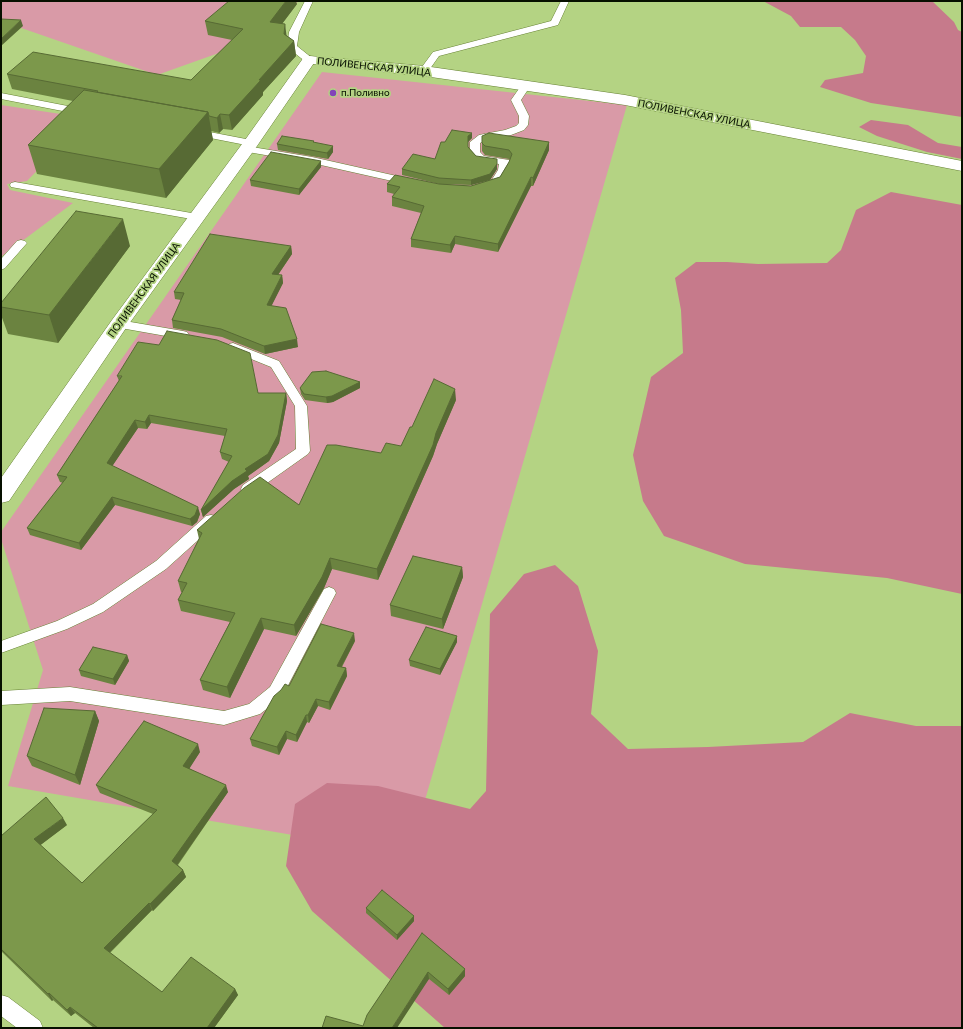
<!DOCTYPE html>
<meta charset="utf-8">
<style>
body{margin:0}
#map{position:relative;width:963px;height:1029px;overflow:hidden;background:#b4d383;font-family:Lato,sans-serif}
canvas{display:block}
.frame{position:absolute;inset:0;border:2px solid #071000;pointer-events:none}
</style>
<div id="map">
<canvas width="963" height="1029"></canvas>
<div class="frame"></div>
</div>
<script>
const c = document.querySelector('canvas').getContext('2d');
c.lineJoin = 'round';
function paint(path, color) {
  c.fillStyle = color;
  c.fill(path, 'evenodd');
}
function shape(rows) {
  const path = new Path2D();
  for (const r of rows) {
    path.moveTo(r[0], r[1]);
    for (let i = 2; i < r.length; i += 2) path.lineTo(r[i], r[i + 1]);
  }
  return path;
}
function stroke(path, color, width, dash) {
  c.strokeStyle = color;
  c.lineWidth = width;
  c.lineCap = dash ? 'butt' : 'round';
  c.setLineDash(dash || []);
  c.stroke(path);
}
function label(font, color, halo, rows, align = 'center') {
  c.font = font + ' Lato,sans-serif';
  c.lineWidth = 3.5;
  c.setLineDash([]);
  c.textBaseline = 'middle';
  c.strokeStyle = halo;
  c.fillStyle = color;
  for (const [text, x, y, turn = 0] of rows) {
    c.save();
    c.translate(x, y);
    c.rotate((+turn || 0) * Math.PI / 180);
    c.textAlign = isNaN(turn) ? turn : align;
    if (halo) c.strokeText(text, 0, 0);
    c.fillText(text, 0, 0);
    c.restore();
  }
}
paint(shape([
 [1,1,298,1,275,33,157,75,1,21],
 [322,72,627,105,409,855,8,786,43,670,1,539,1,532],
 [1,105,107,121,60,147,27,181,7,184,10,190,73,203,2,256,1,254]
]), '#d99aa7');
paint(shape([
 [763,1,932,1,954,22,958,30,962,32,962,117,871,103,820,87,825,80,863,73,866,56,855,40,841,27,800,27,791,16],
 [871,120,908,125,938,143,962,147,962,159,927,152,877,136,859,127],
 [891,192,962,205,962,594,887,578,745,564,664,536,643,501,633,455,651,377,683,353,681,310,675,278,696,262,727,262,758,264,827,263,841,250,856,210],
 [555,565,578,586,598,651,591,714,628,749,708,747,803,742,850,713,916,726,962,726,962,1028,445,1028,312,911,286,866,295,804,327,783,378,786,470,809,486,791,490,614,524,574]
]), '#c67a8b');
const lane = shape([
 [305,1,313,1,299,32,297,46,312,58,314,60,312,62,309,63,306,62,287,47,289,32,305,1],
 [561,1,569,1,558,25,439,56,427,73,424,74,419,71,433,52,551,21,561,1],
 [526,82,531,85,521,100,529,116,528,125,524,130,511,135,486,140,480,143,480,152,484,156,509,160,510,162,508,170,499,185,482,190,478,189,477,187,478,185,491,181,498,170,499,164,477,161,470,153,470,142,479,135,505,130,516,126,519,123,519,116,511,100,523,83,526,82],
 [1,93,83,109,88,112,83,115,1,99,1,93],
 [194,129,251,140,256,143,251,146,190,134,189,132,190,130,194,129],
 [246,146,312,157,410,179,415,182,410,185,312,163,242,151,241,149,246,146],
 [15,182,197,214,203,217,197,220,11,187,10,185,11,183,15,182],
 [21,240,25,241,27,243,5,268,1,270,1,259,17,241,21,240],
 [119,320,183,331,187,332,189,335,187,338,183,339,115,327,113,324,115,321,119,320],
 [233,343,279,361,307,406,310,451,308,454,253,493,248,494,243,493,241,489,243,485,296,449,295,406,271,367,229,350,227,347,229,344,233,343],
 [211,515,216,516,218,520,216,524,166,569,103,612,67,629,1,653,1,641,57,621,93,604,156,561,206,516,211,515],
 [329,587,334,589,336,593,282,697,260,714,224,725,70,701,1,705,1,691,70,687,224,711,249,704,270,687,324,589,329,587],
 [1,995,8,997,40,1021,43,1028,17,1028,1,1016,1,995]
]);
const street = shape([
 [309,56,424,66,625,95,962,161,962,171,625,105,424,76,304,63,302,60,304,57,309,56]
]);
const secondary = shape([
 [309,56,314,57,316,60,257,146,126,328,9,501,1,503,1,478,112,320,245,140,304,57,309,56]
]);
stroke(lane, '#668133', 1);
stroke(street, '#668133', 1);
stroke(secondary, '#668133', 1);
paint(lane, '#fff');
paint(street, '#fff');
paint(secondary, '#fff');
paint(shape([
 [297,4,282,24,286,35,294,41,296,56,263,92,263,95,232,130,223,129,219,133,211,131,213,140,166,198,37,174,28,145,73,101,12,89,7,74,191,80,232,40,208,35,205,21],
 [482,136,549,142,549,150,533,186,531,186,498,252,455,244,451,253,411,247,411,239,421,213,392,206,392,197,394,194,387,192,387,184,439,184,471,186,500,177,509,162,510,160,509,159,485,155,482,151],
 [472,138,468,142,468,147,476,156,497,165,497,169,490,180,471,185,439,184,402,175,402,169,435,159,445,142],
 [314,143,333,152,328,159,278,150,277,144],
 [321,161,321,167,299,195,251,186,250,180],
 [130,246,58,343,8,334,1,315,1,303],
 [291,246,292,254,278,275,282,275,283,283,271,306,298,347,265,354,222,337,173,328,172,320,181,300,175,299,174,292],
 [117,376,258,393,286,393,287,401,279,443,269,461,248,476,249,479,234,489,203,517,201,510,229,462,222,459,220,452,225,436,151,423,147,429,138,428,112,466,200,514,197,522,192,526,115,505,81,550,30,535,27,528,63,483,60,482,57,475,119,381],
 [360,382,360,388,333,402,327,403,305,400,301,394,300,388],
 [456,400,437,444,433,456,378,580,332,569,324,588,296,636,264,629,230,698,203,690,200,680,230,622,181,611,178,600,182,592,181,592,178,581,199,539,197,530,299,505,381,453,401,446,412,427],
 [462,567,463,577,443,629,391,616,390,605],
 [457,636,457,642,440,675,410,666,409,660],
 [355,641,342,667,346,668,347,676,330,710,318,706,309,723,307,722,297,742,287,739,279,755,252,746,250,739,289,686],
 [127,655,129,661,115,685,81,676,79,670],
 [95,711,99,721,80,785,32,766,27,756],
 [200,752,189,768,228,792,178,865,183,870,186,877,153,911,152,910,110,953,162,992,235,989,238,995,214,1028,94,1028,75,1013,71,1016,53,1000,52,1001,1,951,1,836,67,825,40,845,82,883,153,814,100,793,96,785],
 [366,908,414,916,414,921,397,940,366,913],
 [422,933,465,969,465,976,449,995,429,979,363,1026]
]), '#6b8340');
paint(shape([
 [286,1,296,1,297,4,272,37,270,22],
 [21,20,23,26,1,46,1,39],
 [285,24,287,39,284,34],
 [294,41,296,56,263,92,263,95,232,130,229,115,259,80],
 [208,112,213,140,166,198,159,169],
 [220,114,223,129,219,133,217,118],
 [472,133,472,138,468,142,468,136],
 [549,142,549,150,533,186,533,178],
 [333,146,333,152,328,159,327,153],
 [497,159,497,169,490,180,471,185,471,180],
 [321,161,321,167,299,195,299,189],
 [531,177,531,186,498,252,498,244],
 [123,219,130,246,58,343,49,315],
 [455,236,455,244,451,253,450,245],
 [291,246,292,254,273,282,272,274],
 [282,275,283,283,268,313,267,305],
 [297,339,298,347,265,354,264,346],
 [360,382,360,388,333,402,327,403,326,397],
 [455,389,456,400,437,444,433,456,378,580,377,569],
 [286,393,287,401,279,443,269,461,248,476,249,479,234,489,203,517,201,510,245,469],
 [149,415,151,423,147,429,145,422],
 [135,420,138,428,109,471,107,463],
 [112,497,115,505,81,550,79,543],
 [198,507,200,514,197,522,192,526,190,519],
 [330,558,332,569,324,588,296,636,294,625],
 [462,567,463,577,443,629,442,619],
 [261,618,264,629,230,698,227,687],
 [354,633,355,641,338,673,337,666],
 [457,636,457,642,440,675,440,669],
 [127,655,129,661,115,685,113,679],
 [346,668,347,676,330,710,329,702],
 [316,699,318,706,309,723,308,715],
 [95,711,99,721,80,785,75,775],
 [306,715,307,722,297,742,296,735],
 [286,731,287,739,279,755,277,747],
 [198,744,200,752,186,774,183,766],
 [226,785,228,792,175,868,172,861],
 [63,818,67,825,38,847,34,839],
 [183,870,186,877,153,911,150,904],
 [149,903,152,910,107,955,104,948],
 [414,916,414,921,397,940,397,935],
 [465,969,465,976,449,995,448,989],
 [428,972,429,979,397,1028,392,1028],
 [235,989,238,995,214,1028,207,1028],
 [49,993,53,1000,52,1001,48,994],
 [70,1007,75,1013,71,1016,67,1010]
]), '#576a34');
const building = shape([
 [229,1,286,1,270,22,285,24,284,34,294,41,259,80,261,80,229,115,220,114,217,118,209,116,208,112,97,92,98,91,7,74,33,52,191,80,243,29,205,21,229,1],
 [1,19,21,20,1,39,1,19],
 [84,90,208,112,159,169,28,145,84,90],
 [452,130,472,133,468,136,468,147,476,156,497,159,497,164,490,174,471,180,439,178,402,169,413,154,435,159,441,142,445,142,452,130],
 [489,133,549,142,533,178,531,177,498,244,455,236,450,245,411,239,424,206,392,197,400,187,387,184,395,175,439,184,471,186,500,177,509,162,512,154,509,150,485,146,482,143,482,136,489,133],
 [282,136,314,141,313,142,333,146,327,153,277,144,282,136],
 [271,152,321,161,299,189,250,180,271,152],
 [76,211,123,219,49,315,1,307,1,303,76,211],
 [210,234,291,246,272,274,282,275,267,305,286,308,297,339,264,346,221,329,172,320,184,293,174,292,210,234],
 [167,331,217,340,250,353,258,393,286,393,278,435,268,454,245,469,247,471,232,481,201,510,232,456,220,452,227,429,149,415,145,422,135,420,107,463,198,507,195,515,190,519,112,497,79,543,27,528,67,477,57,475,122,376,117,376,138,342,159,345,167,331],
 [326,371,360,382,332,396,326,397,304,394,300,388,312,372,326,371],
 [434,379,455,389,436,433,433,445,377,569,330,558,322,577,294,625,261,618,227,687,200,680,235,613,178,600,187,583,178,581,202,533,197,530,244,488,260,477,299,505,327,445,336,445,381,453,386,443,401,446,410,427,412,427,434,379],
 [413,556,462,567,442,619,390,605,413,556],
 [321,624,354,633,337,666,346,668,329,702,316,699,308,715,306,715,296,735,286,731,277,747,250,739,274,696,281,690,285,684,289,686,321,624],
 [426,627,457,636,440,669,409,660,426,627],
 [93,647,127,655,113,679,79,670,93,647],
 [44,708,95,711,75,775,27,756,44,708],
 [144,721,198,744,183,766,226,785,172,861,183,870,150,904,149,903,104,948,162,992,191,957,235,989,207,1028,208,1028,98,1028,70,1007,67,1010,49,993,48,994,1,949,1,836,46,797,63,818,34,839,82,883,157,810,96,785,144,721],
 [382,890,414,916,397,935,366,908,382,890],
 [422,933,465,969,448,989,428,972,392,1028,322,1028,326,1016,363,1026,367,1015,422,933]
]);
paint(building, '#7c984b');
stroke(building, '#576a34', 1);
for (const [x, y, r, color] of [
 [333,93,4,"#8344b9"]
]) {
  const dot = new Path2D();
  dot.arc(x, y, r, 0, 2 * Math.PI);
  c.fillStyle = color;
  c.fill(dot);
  stroke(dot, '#b4d383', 1.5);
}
label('10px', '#071000', '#b4d383', [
 ["ПОЛИВЕНСКАЯ УЛИЦА",374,67,6],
 ["ПОЛИВЕНСКАЯ УЛИЦА",694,114,11],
 ["ПОЛИВЕНСКАЯ УЛИЦА",144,290,-54]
]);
label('10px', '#071000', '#b4d383', [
 ["п.Поливно",341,93]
], 'left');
</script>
